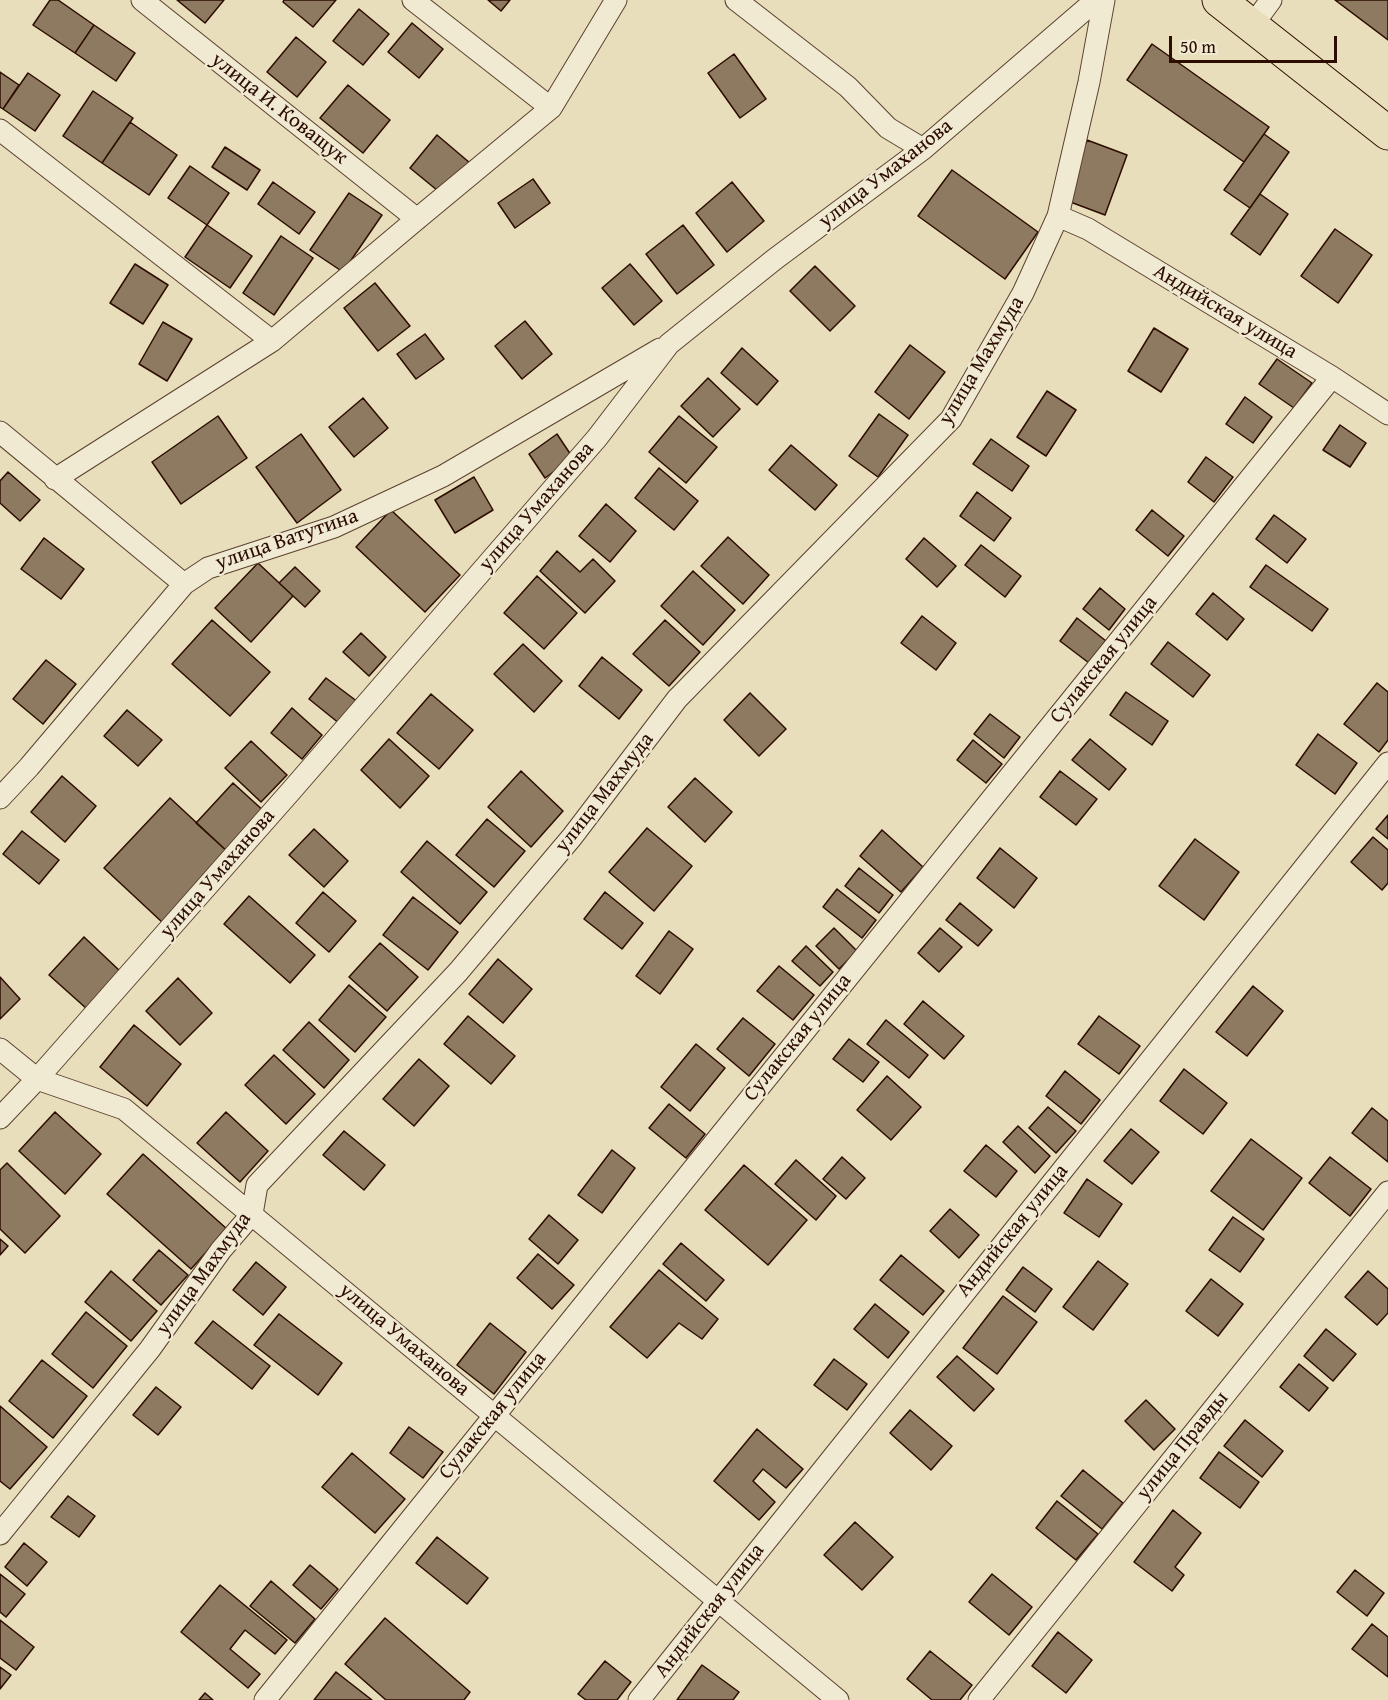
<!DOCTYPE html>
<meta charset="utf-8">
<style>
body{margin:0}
#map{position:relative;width:1388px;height:1700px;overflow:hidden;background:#e9debb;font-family:"Gentium Book Plus",serif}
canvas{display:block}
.scale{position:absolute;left:1169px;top:36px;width:168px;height:27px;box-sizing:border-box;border:3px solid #2c0d00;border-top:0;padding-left:8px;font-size:18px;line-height:21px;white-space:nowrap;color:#2c0d00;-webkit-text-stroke:4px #f1ead3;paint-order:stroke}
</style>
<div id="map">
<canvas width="1388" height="1700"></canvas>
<div class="scale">50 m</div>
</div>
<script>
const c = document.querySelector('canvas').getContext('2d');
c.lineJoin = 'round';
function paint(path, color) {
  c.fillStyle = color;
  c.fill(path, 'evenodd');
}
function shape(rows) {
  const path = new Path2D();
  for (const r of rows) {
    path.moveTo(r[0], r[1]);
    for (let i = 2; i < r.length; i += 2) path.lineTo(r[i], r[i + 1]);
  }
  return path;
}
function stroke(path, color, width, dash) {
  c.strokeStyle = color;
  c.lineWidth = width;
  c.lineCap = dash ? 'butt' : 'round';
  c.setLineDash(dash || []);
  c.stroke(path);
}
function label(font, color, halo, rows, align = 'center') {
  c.font = font + ' "Gentium Book Plus",serif';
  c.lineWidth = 4.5;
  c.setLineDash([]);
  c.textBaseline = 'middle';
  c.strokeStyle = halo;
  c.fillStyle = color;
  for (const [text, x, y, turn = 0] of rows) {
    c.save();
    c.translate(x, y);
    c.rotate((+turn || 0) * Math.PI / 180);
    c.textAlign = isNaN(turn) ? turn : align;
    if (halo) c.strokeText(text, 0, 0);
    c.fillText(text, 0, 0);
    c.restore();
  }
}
const building = shape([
 [50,0,58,0,94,25,75,53,33,25,50,0],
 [177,0,224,0,205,23,177,0],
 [284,0,336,0,313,27,283,2,284,0],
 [488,0,510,0,501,11,488,0],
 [1335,0,1388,0,1388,40,1335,0],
 [359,9,389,34,363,65,333,41,359,9],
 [412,23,443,49,419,78,388,52,412,23],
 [94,25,135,53,116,81,75,53,94,25],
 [296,37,326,62,297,97,267,72,296,37],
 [1152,44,1269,127,1244,162,1127,80,1152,44],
 [734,54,766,99,740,118,708,73,734,54],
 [0,72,19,85,3,109,0,107,0,72],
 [28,73,60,95,35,131,3,109,28,73],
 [348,85,390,120,363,153,320,118,348,85],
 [93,91,133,118,102,163,63,136,93,91],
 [130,122,177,155,149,195,102,163,130,122],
 [1264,134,1289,152,1250,208,1224,190,1264,134],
 [437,135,470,163,443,195,410,168,437,135],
 [1087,140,1127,155,1105,215,1065,200,1087,140],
 [225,147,260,170,247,190,212,167,225,147],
 [190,166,229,193,207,225,168,198,190,166],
 [952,170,1038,232,1005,279,918,216,952,170],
 [533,179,550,203,515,228,498,203,533,179],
 [273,182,315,212,299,234,258,204,273,182],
 [732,182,764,221,727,252,696,213,732,182],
 [349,193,382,215,343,272,310,250,349,193],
 [1260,194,1288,214,1260,255,1231,234,1260,194],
 [207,225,252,256,230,288,185,257,207,225],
 [683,225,714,265,677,294,646,254,683,225],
 [1335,229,1372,255,1338,303,1301,276,1335,229],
 [281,236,313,258,274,315,243,293,281,236],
 [135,264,168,285,143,324,110,303,135,264],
 [630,264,662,301,634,325,602,288,630,264],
 [815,266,855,306,830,331,790,291,815,266],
 [375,283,410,326,378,351,344,308,375,283],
 [525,321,552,354,522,379,495,346,525,321],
 [163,322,192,339,167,381,139,364,163,322],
 [1154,328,1188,349,1161,392,1128,371,1154,328],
 [425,334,444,359,416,379,397,354,425,334],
 [910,345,945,372,909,419,875,392,910,345],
 [742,348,778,381,757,405,721,373,742,348],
 [1277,359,1312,383,1294,408,1259,384,1277,359],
 [708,378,740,409,713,437,681,406,708,378],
 [1047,391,1076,410,1046,456,1017,437,1047,391],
 [1245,397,1272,417,1253,443,1226,424,1245,397],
 [363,398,388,428,354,457,329,427,363,398],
 [879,414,908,435,878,477,849,456,879,414],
 [218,416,247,458,181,504,152,462,218,416],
 [679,416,717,447,686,483,649,452,679,416],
 [1340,425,1366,443,1350,467,1323,450,1340,425],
 [301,434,341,490,297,523,256,467,301,434],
 [557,434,573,458,545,478,529,454,557,434],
 [991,439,1029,466,1012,491,973,464,991,439],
 [791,445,837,485,815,510,769,470,791,445],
 [1206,457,1233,477,1214,502,1188,482,1206,457],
 [659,468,698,501,674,530,635,498,659,468],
 [8,472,40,500,20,521,0,503,0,481,8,472],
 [474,477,493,510,455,533,435,500,474,477],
 [977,492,1011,518,994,541,960,516,977,492],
 [606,504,636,531,610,562,579,536,606,504],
 [391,510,460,575,425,612,356,547,391,510],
 [1152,510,1184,536,1168,556,1136,530,1152,510],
 [1274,515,1306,539,1287,563,1256,539,1274,515],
 [728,537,769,575,743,604,701,566,728,537],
 [44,538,84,569,61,599,21,569,44,538],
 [924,538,956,566,937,587,906,559,924,538],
 [981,545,1021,576,1005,597,965,565,981,545],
 [557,551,580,572,593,559,615,581,585,613,540,571,557,551],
 [258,563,293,596,251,642,215,608,258,563],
 [1266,565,1328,609,1312,631,1250,587,1266,565],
 [295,567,320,591,305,607,279,583,295,567],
 [693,571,735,610,703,645,661,606,693,571],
 [537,576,577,613,544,649,504,613,537,576],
 [1100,588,1125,609,1109,630,1083,609,1100,588],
 [1213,593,1244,619,1227,640,1196,614,1213,593],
 [922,616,956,643,936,670,901,643,922,616],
 [1077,618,1106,641,1089,663,1060,641,1077,618],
 [212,620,270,672,230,716,172,664,212,620],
 [665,620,700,652,669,686,633,654,665,620],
 [361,633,386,657,369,676,343,652,361,633],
 [1168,642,1210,675,1193,697,1151,664,1168,642],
 [523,644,562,681,534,712,494,674,523,644],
 [602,657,642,690,619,719,579,686,602,657],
 [46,660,76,684,43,724,13,699,46,660],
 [326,678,358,702,340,724,309,699,326,678],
 [1377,683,1388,692,1388,740,1379,752,1344,724,1377,683],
 [1126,692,1168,721,1152,745,1110,715,1126,692],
 [750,693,786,729,759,756,724,720,750,693],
 [431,694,473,730,439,769,397,733,431,694],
 [292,708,322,735,302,759,271,733,292,708],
 [127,710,162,740,138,766,104,736,127,710],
 [990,714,1020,737,1004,758,974,734,990,714],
 [1318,734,1357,763,1335,794,1296,765,1318,734],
 [389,739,429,776,400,808,361,770,389,739],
 [1090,739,1126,769,1109,790,1072,760,1090,739],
 [973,740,1002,764,986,783,957,760,973,740],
 [251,741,287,775,261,802,225,768,251,741],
 [521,771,563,811,531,847,488,807,521,771],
 [1060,771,1097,799,1076,825,1040,797,1060,771],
 [62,776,96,806,65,842,31,812,62,776],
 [695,778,732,812,705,842,668,807,695,778],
 [233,783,266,813,229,853,196,823,233,783],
 [170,798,229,853,163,923,104,868,170,798],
 [1388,815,1388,839,1376,829,1388,815],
 [487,819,525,851,494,887,456,855,487,819],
 [647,828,692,866,654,911,609,872,647,828],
 [314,829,348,861,324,887,289,855,314,829],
 [882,830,923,867,901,892,860,856,882,830],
 [22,831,59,860,39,884,3,854,22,831],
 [1373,837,1388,850,1388,883,1382,890,1351,862,1373,837],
 [1195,839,1239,872,1204,920,1159,886,1195,839],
 [427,841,487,892,460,924,401,872,427,841],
 [1000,848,1037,878,1014,908,977,878,1000,848],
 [859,868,893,895,879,913,845,886,859,868],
 [837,889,876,920,862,938,823,907,837,889],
 [323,892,356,921,329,952,296,923,323,892],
 [605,892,643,923,622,949,584,919,605,892],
 [249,896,315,955,290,983,224,924,249,896],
 [413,897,458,932,428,970,383,935,413,897],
 [960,903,992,930,978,946,946,920,960,903],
 [834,928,857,951,839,969,816,946,834,928],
 [940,928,962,947,939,972,918,953,940,928],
 [669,931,693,949,660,994,636,976,669,931],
 [84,937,121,972,87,1009,49,975,84,937],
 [380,943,418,977,387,1011,349,977,380,943],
 [806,946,833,972,820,986,792,961,806,946],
 [498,959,532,989,503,1023,469,994,498,959],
 [779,966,814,995,793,1020,757,991,779,966],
 [0,977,20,999,0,1019,0,977],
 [178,978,212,1013,180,1045,146,1011,178,978],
 [349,985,386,1017,355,1052,319,1020,349,985],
 [1253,986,1283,1011,1247,1056,1216,1032,1253,986],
 [923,1001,964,1036,944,1059,904,1024,923,1001],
 [468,1016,515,1056,491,1084,444,1044,468,1016],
 [1099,1016,1140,1046,1119,1074,1078,1044,1099,1016],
 [743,1018,775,1044,749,1076,717,1049,743,1018],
 [886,1020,928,1055,909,1078,867,1044,886,1020],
 [309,1022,349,1060,324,1088,283,1050,309,1022],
 [134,1025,181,1064,147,1106,100,1067,134,1025],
 [849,1039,879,1062,863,1082,833,1059,849,1039],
 [696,1044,725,1068,690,1111,661,1087,696,1044],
 [274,1055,315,1094,286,1124,245,1085,274,1055],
 [419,1059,449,1086,414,1126,383,1099,419,1059],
 [1184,1069,1227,1103,1203,1134,1160,1101,1184,1069],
 [1065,1071,1100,1100,1081,1124,1046,1096,1065,1071],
 [887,1076,921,1107,891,1140,857,1110,887,1076],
 [669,1104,705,1134,686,1158,649,1128,669,1104],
 [1048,1107,1076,1131,1056,1153,1029,1128,1048,1107],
 [1372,1108,1388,1121,1388,1162,1352,1133,1372,1108],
 [55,1112,101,1154,65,1194,19,1151,55,1112],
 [226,1112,268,1151,240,1182,197,1143,226,1112],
 [1018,1126,1050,1156,1035,1173,1003,1142,1018,1126],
 [1131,1129,1159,1152,1132,1184,1104,1161,1131,1129],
 [344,1131,385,1165,364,1190,323,1155,344,1131],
 [1251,1139,1302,1178,1263,1230,1211,1191,1251,1139],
 [986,1145,1017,1171,996,1197,964,1171,986,1145],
 [612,1150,635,1168,602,1213,578,1195,612,1150],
 [143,1154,227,1229,191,1269,107,1194,143,1154],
 [842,1157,865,1178,846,1199,823,1179,842,1157],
 [1330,1157,1371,1189,1350,1216,1309,1183,1330,1157],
 [796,1160,836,1196,816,1220,775,1184,796,1160],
 [7,1163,60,1216,25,1253,0,1229,0,1170,7,1163],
 [744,1165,807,1220,768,1265,705,1210,744,1165],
 [1087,1179,1122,1204,1099,1237,1064,1213,1087,1179],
 [950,1209,979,1235,959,1258,930,1231,950,1209],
 [549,1215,578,1240,558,1264,529,1239,549,1215],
 [1233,1217,1264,1239,1240,1272,1209,1250,1233,1217],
 [0,1239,8,1246,0,1255,0,1239],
 [681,1243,724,1280,706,1301,663,1264,681,1243],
 [159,1250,188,1275,161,1305,133,1280,159,1250],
 [538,1254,574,1285,552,1309,517,1278,538,1254],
 [901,1255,944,1291,923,1315,880,1280,901,1255],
 [1098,1261,1128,1284,1093,1330,1063,1307,1098,1261],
 [256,1262,286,1287,263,1315,233,1290,256,1262],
 [1023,1267,1052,1289,1035,1312,1006,1290,1023,1267],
 [659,1270,718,1319,702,1339,679,1323,647,1358,610,1327,659,1270],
 [111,1271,157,1311,131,1341,85,1302,111,1271],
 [1368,1271,1388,1289,1388,1313,1377,1325,1345,1297,1368,1271],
 [1211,1279,1243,1304,1218,1336,1186,1311,1211,1279],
 [1003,1296,1037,1322,997,1374,963,1348,1003,1296],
 [875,1304,909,1332,888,1358,854,1329,875,1304],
 [86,1312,127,1346,93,1388,52,1354,86,1312],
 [279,1314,342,1363,318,1395,254,1345,279,1314],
 [213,1321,270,1366,252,1389,195,1343,213,1321],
 [490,1323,526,1352,494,1394,457,1365,490,1323],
 [1326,1329,1356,1354,1333,1381,1304,1356,1326,1329],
 [957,1356,994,1389,974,1411,937,1377,957,1356],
 [834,1359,867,1384,847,1410,814,1385,834,1359],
 [42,1360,87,1396,53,1438,9,1401,42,1360],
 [1299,1364,1328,1388,1309,1411,1280,1387,1299,1364],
 [156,1387,181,1407,158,1435,133,1415,156,1387],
 [1146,1400,1175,1429,1154,1450,1125,1421,1146,1400],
 [0,1406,47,1447,10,1489,0,1481,0,1406],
 [910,1410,952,1446,931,1470,890,1433,910,1410],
 [1245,1420,1283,1451,1262,1477,1224,1446,1245,1420],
 [409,1427,443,1452,423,1478,390,1453,409,1427],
 [757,1429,803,1469,786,1488,763,1469,753,1481,775,1502,759,1520,714,1481,757,1429],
 [1219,1452,1259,1482,1240,1508,1200,1478,1219,1452],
 [352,1453,405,1499,375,1533,322,1487,352,1453],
 [1083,1470,1123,1503,1102,1529,1061,1496,1083,1470],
 [68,1496,95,1516,79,1537,51,1517,68,1496],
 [1057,1501,1098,1534,1076,1560,1036,1528,1057,1501],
 [1173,1510,1201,1533,1175,1567,1184,1575,1172,1591,1134,1562,1173,1510],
 [855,1522,893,1557,862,1590,824,1555,855,1522],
 [437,1537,488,1578,467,1604,416,1563,437,1537],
 [24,1543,47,1562,27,1586,5,1567,24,1543],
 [310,1565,338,1589,321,1609,293,1585,310,1565],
 [1355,1570,1384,1593,1367,1616,1337,1592,1355,1570],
 [0,1574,25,1594,6,1617,0,1612,0,1574],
 [992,1574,1032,1607,1009,1635,969,1602,992,1574],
 [271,1581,315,1619,295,1643,250,1606,271,1581],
 [220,1585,287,1640,275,1654,245,1630,230,1649,260,1674,248,1688,181,1632,220,1585],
 [385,1618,470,1692,464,1700,386,1700,345,1664,385,1618],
 [0,1620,34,1647,16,1670,0,1658,0,1620],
 [1372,1624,1388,1637,1388,1677,1352,1649,1372,1624],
 [1058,1632,1092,1660,1066,1693,1032,1666,1058,1632],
 [930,1651,972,1685,960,1700,932,1700,907,1679,930,1651],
 [605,1661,631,1682,617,1700,586,1700,578,1694,605,1661],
 [702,1665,739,1692,733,1700,677,1700,702,1665],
 [0,1667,11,1675,0,1689,0,1667],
 [336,1672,372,1700,314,1700,336,1672],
 [205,1693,213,1700,199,1700,205,1693]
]);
paint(building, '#8e7a61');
stroke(building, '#2c0d00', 1.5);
const street = shape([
 [142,0,417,219],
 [413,0,551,108],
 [736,0,848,87,888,128,923,149],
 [1252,26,1271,0],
 [0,130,272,341],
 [1058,216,1088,229,1332,377,1388,414],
 [0,432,184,584],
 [55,479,272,341,417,219,551,108,616,0],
 [0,798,29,767,184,584,208,568,334,527,443,476,660,349],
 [0,1049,37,1079,124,1109,838,1700],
 [0,1118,37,1079,291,791,597,438,669,344,775,259,923,149,1096,0],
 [0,1534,150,1349,221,1250,252,1214,257,1185,458,972,572,837,677,699,951,419,1023,293,1058,216,1089,82,1104,0],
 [265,1700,1332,377],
 [639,1700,1388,763],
 [979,1700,1388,1192]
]);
const highway = shape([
 [1219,0,1388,133]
]);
stroke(street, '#5b412f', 23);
stroke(highway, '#2c0d00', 35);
stroke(street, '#f1ead3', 21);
stroke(highway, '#e9debb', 33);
label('21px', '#2c0d00', '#f1ead3', [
 ["улица И. Коващук",279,109,38],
 ["улица Умаханова",886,174,-38],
 ["Андийская улица",1225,312,31],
 ["улица Махмуда",982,361,-59],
 ["улица Умаханова",537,507,-49],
 ["улица Ватутина",287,540,-19],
 ["Сулакская улица",1104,660,-51],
 ["улица Махмуда",605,793,-52],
 ["улица Умаханова",218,874,-49],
 ["Сулакская улица",798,1038,-51],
 ["Андийская улица",1013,1231,-51],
 ["улица Махмуда",204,1274,-54],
 ["улица Умаханова",404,1340,40],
 ["Сулакская улица",493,1416,-51],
 ["улица Правды",1183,1446,-51],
 ["Андийская улица",710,1611,-52]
]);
</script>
